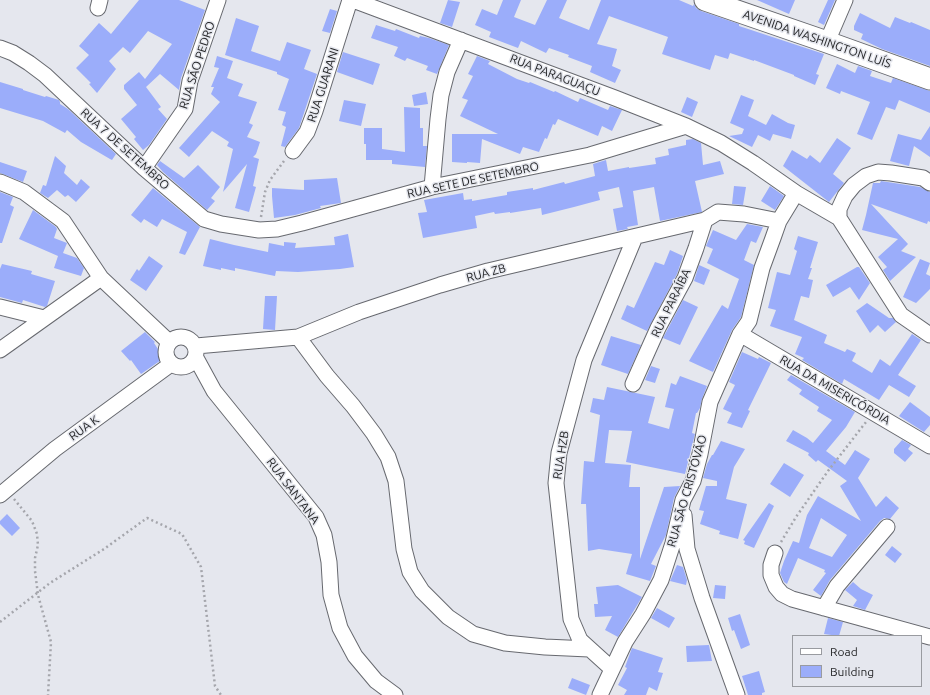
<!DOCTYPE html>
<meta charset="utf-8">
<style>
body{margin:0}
#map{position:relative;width:930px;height:695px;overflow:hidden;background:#e5e7ee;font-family:Ubuntu,sans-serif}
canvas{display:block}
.legend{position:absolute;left:792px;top:635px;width:130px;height:52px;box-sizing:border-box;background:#e5e7ee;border:1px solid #999ba0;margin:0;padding:5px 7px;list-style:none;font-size:12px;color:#27282a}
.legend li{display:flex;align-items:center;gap:8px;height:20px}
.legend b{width:20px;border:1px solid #999ba0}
</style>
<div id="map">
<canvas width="930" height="695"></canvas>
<ul class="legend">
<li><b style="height:5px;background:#fff"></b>Road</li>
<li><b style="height:11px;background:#9badfa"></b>Building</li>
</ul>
</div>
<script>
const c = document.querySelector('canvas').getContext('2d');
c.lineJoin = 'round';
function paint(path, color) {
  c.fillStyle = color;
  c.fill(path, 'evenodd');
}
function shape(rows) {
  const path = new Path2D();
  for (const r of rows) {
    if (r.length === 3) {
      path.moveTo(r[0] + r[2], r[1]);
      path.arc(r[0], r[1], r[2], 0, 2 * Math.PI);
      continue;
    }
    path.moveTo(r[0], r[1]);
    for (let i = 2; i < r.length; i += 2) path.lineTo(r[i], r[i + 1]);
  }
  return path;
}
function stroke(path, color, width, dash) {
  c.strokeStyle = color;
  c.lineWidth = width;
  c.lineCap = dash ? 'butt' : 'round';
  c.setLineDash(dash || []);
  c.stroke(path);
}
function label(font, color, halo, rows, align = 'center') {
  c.font = font + ' Ubuntu,sans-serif';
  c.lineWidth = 3;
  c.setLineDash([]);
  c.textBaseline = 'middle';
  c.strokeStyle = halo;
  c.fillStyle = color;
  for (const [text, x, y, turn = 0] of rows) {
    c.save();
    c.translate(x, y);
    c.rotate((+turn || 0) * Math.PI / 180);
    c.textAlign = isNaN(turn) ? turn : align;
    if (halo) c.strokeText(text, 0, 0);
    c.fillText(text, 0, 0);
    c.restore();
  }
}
paint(shape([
 [139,0,179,0,205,10,181,78,179,90,160,74,146,87,161,107,158,109,167,119,149,145,143,150,134,139,136,137,121,119,137,105,124,89,124,85,139,72,145,79,172,44,148,31,130,53,123,47,109,61,116,69,97,93,89,84,91,83,76,68,89,55,79,46,99,23,111,34],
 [448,0,460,2,452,27,440,23],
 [503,0,521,0,514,17,535,25,547,0,567,0,559,18,589,30,601,0,679,0,693,6,694,4,696,8,701,11,739,24,739,26,824,54,816,74,819,75,815,85,794,76,794,75,754,60,754,61,730,53,728,59,715,55,710,70,662,54,668,37,609,16,597,44,617,49,612,66,621,70,615,83,590,72,592,66,568,57,569,55,549,48,546,53,521,41,518,48,489,37,491,32,475,25,482,9,497,15],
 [757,0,795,0,789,14],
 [828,0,835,0,824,25,818,22],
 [330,9,337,11,330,33,322,31],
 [860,13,890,28,895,17,910,23,911,22,930,30,930,66,882,49,861,39,863,34,854,30,854,26],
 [236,18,259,26,251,51,280,61,287,42,311,50,304,69,317,74,299,128,285,147,281,146,286,127,282,125,286,112,278,110,289,79,277,74,277,72,225,55],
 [376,25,395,31,396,29,419,38,420,36,429,38,449,45,437,74,426,70,428,66,407,58,405,61,394,56,398,47,371,38],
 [343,52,380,64,373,85,337,72],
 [217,56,233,61,227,78,243,84,238,96,257,102,249,123,253,125,247,137,260,142,256,154,253,157,259,159,253,186,256,187,249,212,235,208,247,164,223,192,233,149,227,146,229,142,212,131,189,157,179,148,220,102,211,94,214,87,211,87,219,68,214,67],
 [477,56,490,61,488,64,517,79,529,83,530,82,554,92,555,91,578,102,580,98,608,110,610,106,622,110,612,131,602,126,598,136,558,119,555,125,553,124,547,139,545,138,539,152,523,147,520,154,482,139,480,163,467,162,467,163,452,162,452,134,498,134,460,116,468,100,462,98,473,76,468,74],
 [837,64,855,73,858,66,872,71,870,76,891,83,893,78,930,91,930,113,899,100,895,110,886,107,872,140,857,134,870,102,841,91,840,94,826,88],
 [0,82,23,89,23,90,45,97,46,96,59,100,60,102,60,104,68,109,116,154,112,160,110,159,81,142,67,130,65,133,43,121,0,108],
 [426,92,428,104,414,106,412,95],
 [741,95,754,100,748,116,766,125,772,114,788,123,795,125,791,139,773,134,770,141,758,135,752,147,729,136,742,134,744,129,730,123],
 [687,97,698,102,692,117,681,112],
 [344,100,366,104,361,126,339,121],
 [404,107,420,108,420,128,423,128,423,146,427,146,425,167,392,164,392,160,366,160,366,144,364,144,364,128,382,128,382,149,405,152],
 [930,126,930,157,914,146,909,166,890,161,898,134,921,140],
 [837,138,851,148,833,174,844,183,829,202,783,166,792,150,807,159,810,155,820,163],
 [693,139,701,143,703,165,720,161,724,174,695,181,702,212,660,221,654,187,633,191,638,225,627,227,628,229,617,231,613,209,623,207,619,187,598,192,600,200,574,207,542,215,541,208,510,213,510,212,495,214,494,212,475,216,477,228,423,238,418,213,427,212,424,200,463,193,464,200,472,199,472,201,507,195,507,192,533,188,533,190,564,182,565,184,595,176,593,164,606,160,608,171,629,167,629,168,656,164,655,158,669,155,668,149,686,145,686,140],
 [55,156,66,166,64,173,77,185,81,179,90,187,76,202,68,195,65,197,57,190,48,198,40,193,43,185,46,186],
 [160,161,184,178,198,165,220,187,211,198,215,201,207,210,163,172,157,165],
 [0,162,27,171,23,182,0,173],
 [337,178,341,203,320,206,321,208,295,215,274,218,272,196,272,188,304,190,304,180],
 [881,181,920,187,930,192,930,222,928,221,927,224,871,204,908,244,901,251,916,257,890,281,883,270,887,267,878,257,898,239,862,230,866,215,873,183,880,183],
 [734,186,746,187,743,205,732,204],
 [770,186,784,196,775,210,761,201],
 [153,188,200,227,185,255,179,253,187,232,162,219,157,227,144,219,141,223,131,215],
 [0,192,13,197,10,205,14,207,2,243,0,243],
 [33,210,56,227,57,229,54,238,67,243,63,253,77,258,84,268,81,276,54,268,58,256,19,239],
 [747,224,763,227,756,243,751,241,744,260,754,265,741,317,732,330,713,372,689,361,722,305,728,309,739,279,707,263,713,249,706,246,713,230,736,240],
 [348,234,354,267,340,269,298,272,276,271,275,276,235,268,235,271,221,268,221,270,203,266,210,239,234,245,268,252,269,243,284,246,284,242,296,243,295,248,335,245,334,237],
 [798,236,818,242,810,268,812,268,808,279,813,280,809,298,801,296,794,320,827,335,824,343,845,352,847,349,856,353,852,361,872,373,880,359,890,366,912,334,921,340,898,375,916,386,909,397,889,385,879,400,844,379,842,384,802,360,804,358,795,354,802,337,770,326,776,310,768,308,777,272,790,275,797,251,794,249],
 [670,250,683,256,677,274,647,331,621,319,627,305,634,308,655,262,664,265],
 [149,256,163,266,146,291,130,280,137,269,139,271],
 [920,259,930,263,926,274,930,276,930,289,916,303,903,297],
 [2,264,32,271,31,274,55,281,47,306,45,307,23,300,22,303,0,297,0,269],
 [699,265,710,270,704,285,694,281],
 [857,267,859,267,870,283,859,300,850,287,833,297,826,285],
 [265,296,277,296,275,330,263,329],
 [683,300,698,307,680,345,663,338],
 [867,303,889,318,893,318,896,322,885,332,878,325,870,333,856,311],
 [145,332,155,342,154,343,164,358,141,374,131,360,130,361,121,351],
 [611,336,641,345,628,374,601,365],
 [742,352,758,359,759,357,771,363,748,410,750,411,742,428,727,423,732,413,723,409,735,385,729,382],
 [651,366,660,369,655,383,645,380],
 [791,375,855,412,846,427,826,451,845,465,855,450,870,459,858,478,876,507,886,496,899,508,890,519,884,518,880,521,830,580,821,596,813,590,826,573,824,572,825,570,798,558,787,584,784,582,780,573,784,561,793,541,799,543,807,515,818,496,861,521,840,486,847,481,818,460,816,462,808,455,809,453,786,441,793,430,807,438,813,443,832,420,817,411,819,407,799,394,802,390,787,380],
 [821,518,847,535,832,557,809,548],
 [680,376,707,386,702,399,700,408,697,413,696,413,692,433,695,434,685,474,626,462,632,431,609,430,605,463,631,465,629,487,640,487,640,559,664,487,680,486,674,498,666,535,651,564,656,566,650,581,626,574,632,554,599,549,588,551,586,504,581,504,584,461,594,462,600,415,590,412,593,398,604,400,607,387,655,397,648,423,669,429,674,409,665,407,671,383,676,385],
 [910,402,930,417,930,425,924,432,899,416],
 [902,440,911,445,908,449,913,453,905,462,894,453,894,449],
 [721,441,745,449,734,467,726,499,747,504,738,539,719,534,720,531,700,524,704,511,699,510,706,486,717,486,717,481,703,478,707,464,712,455,713,455],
 [784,463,804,475,790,497,770,484],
 [769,503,774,506,754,548,744,544,745,541,743,540],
 [7,514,20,528,12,536,0,524,0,521],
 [892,546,902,554,895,563,885,555],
 [677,565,683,567,687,580,686,585,670,581],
 [853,582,861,589,873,595,865,610,853,606,857,600,845,590],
 [618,585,642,597,618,637,605,630,612,616,595,617,594,604,598,604,596,587],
 [715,585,726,586,725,599,713,598],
 [657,608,675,618,669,628,651,618],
 [740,614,750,645,741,649,734,630,732,631,728,618],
 [828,618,843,622,839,636,824,634],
 [709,645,712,661,687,662,686,646],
 [632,648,663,658,658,672,663,673,657,691,649,687,646,695,624,695,627,690,618,685,627,668,625,667],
 [759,671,765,692,762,693,762,695,748,695,742,676],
 [572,678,590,685,586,695,568,688]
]), '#9badfa');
const minor = shape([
 [353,0,615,98,686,126,721,143,753,163,796,193,839,218,901,315,930,335],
 [98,8,100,0],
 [827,42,845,0],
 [0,48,13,53,29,63,45,75,144,168,204,219,221,224,259,230,277,229,302,223,432,187,590,155,686,126],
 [293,151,307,132,315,111,350,0],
 [144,168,185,109,190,81,218,0],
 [0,182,24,192,63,221,101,278,169,342],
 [432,187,438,119,441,95,447,72,461,40],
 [839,218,839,209,845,196,854,185,866,176,878,172,891,173,923,178,930,183],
 [0,307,44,318],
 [740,334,930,446],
 [181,352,15],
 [298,337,327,376,353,406,374,434,388,457,396,481,404,549,410,572,422,591,448,617,473,634,505,643,545,647,589,649],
 [196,346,298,337,359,312,440,285,488,271,705,220,718,212,744,214,779,221],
 [0,350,101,278],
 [196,358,214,391,316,517,324,535,329,562,331,595,340,628,355,656,376,681,395,695],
 [633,384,658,328,685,278,696,248,705,220],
 [0,495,55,449,171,364],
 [684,515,687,549,702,598,737,695],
 [775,553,771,565,771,575,776,587,782,594,792,599,930,637],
 [824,608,837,586,887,527],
 [612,669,580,640,571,619,556,483,559,453,584,360,635,237],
 [600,695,625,642,643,614,661,580,673,543,683,500,693,481,700,454,710,402,740,334,749,321,762,268,773,238,779,221,796,193]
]);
const secondary = shape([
 [705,0,827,42,930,79]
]);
stroke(minor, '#67696f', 17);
stroke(secondary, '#67696f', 23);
stroke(shape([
 [261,217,265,192,270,180,284,161],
 [14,499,32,521,37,534,38,545,35,558,35,571,38,595,51,642,48,695],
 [781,542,796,517,828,471,866,422],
 [0,622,50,583,104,549,147,518,182,534,201,567,215,686,221,695]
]), '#a5a6ac', 2.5, [2, 3]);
stroke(minor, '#fff', 15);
stroke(secondary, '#fff', 21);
label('12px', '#27282a', '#e5e7ee', [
 ["AVENIDA WASHINGTON LUÍS",817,39,19],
 ["RUA SÃO PEDRO",197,65,-72],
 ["RUA PARAGUAÇU",555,75,21],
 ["RUA GUARANI",323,85,-72],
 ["RUA 7 DE SETEMBRO",125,149,42],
 ["RUA SETE DE SETEMBRO",473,180,-12],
 ["RUA ZB",486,273,-15],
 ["RUA PARAÍBA",671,303,-64],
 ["RUA DA MISERICÓRDIA",835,390,30],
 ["RUA K",84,428,-36],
 ["RUA HZB",561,455,-81],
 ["RUA SANTANA",293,491,53],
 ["RUA SÃO CRISTÓVÃO",687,491,-74]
]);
</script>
